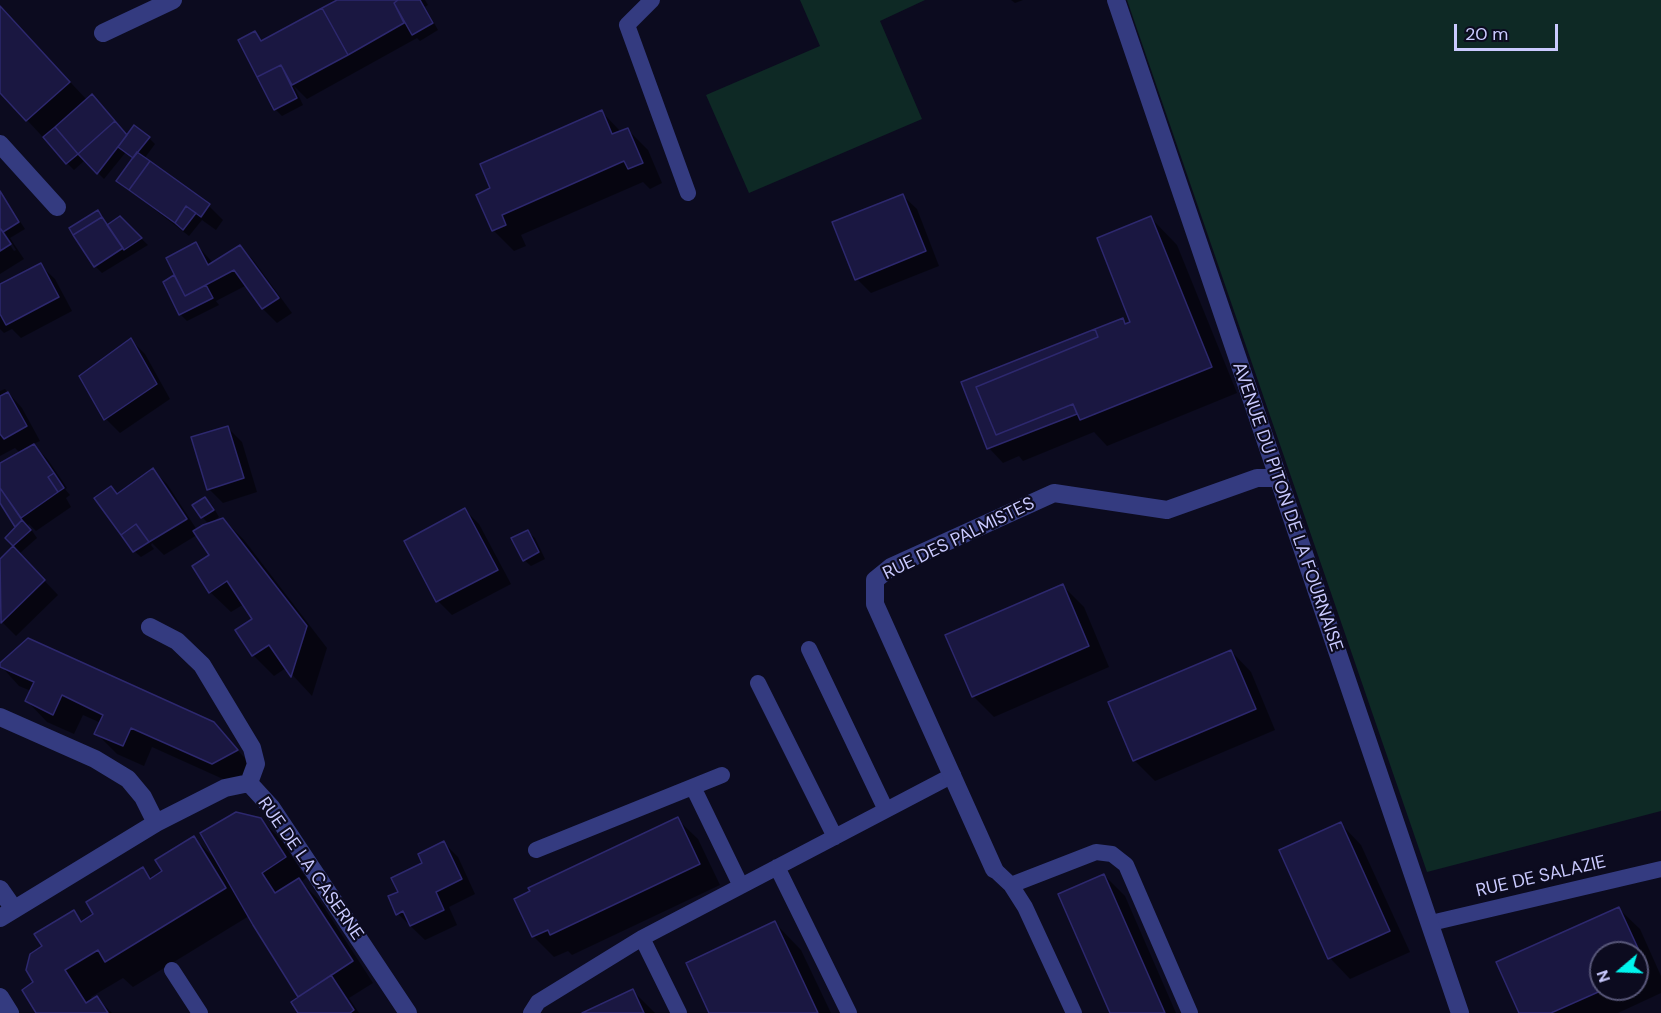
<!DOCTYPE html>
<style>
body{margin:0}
#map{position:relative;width:1661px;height:1013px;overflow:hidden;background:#0c0b1f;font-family:"DM Sans",sans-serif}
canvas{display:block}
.north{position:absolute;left:1589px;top:941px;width:60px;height:60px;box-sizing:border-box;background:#0c0b1f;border:2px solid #585779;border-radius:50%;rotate:251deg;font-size:16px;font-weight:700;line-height:24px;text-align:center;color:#cacaff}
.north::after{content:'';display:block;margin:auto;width:21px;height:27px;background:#00f5ee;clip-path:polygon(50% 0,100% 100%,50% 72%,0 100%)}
.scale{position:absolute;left:1454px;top:24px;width:104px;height:27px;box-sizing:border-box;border:3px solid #cacaff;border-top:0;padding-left:8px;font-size:18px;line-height:21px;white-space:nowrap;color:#cacaff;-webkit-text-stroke:4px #0c0b1f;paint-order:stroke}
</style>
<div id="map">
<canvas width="1661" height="1013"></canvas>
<div class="north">N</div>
<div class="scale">20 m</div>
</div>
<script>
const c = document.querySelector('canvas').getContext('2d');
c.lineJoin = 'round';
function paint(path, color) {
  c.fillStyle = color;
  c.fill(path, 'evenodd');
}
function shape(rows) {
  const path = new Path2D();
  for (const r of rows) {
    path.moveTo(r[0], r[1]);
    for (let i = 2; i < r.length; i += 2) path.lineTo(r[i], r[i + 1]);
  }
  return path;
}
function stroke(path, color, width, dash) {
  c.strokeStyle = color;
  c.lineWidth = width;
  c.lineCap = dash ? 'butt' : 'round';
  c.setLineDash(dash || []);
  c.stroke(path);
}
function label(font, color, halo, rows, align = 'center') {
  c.font = font + ' "DM Sans",sans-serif';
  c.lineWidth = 4.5;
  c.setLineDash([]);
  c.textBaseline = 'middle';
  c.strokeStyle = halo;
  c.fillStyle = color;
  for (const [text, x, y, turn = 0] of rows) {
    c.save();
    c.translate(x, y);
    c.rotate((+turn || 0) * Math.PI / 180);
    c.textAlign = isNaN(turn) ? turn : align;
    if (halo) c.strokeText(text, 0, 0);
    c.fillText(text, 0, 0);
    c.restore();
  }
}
paint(shape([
 [800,0,925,0,880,21,922,119,749,193,706,95,820,46],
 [1127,0,1661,0,1661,811,1427,872]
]), '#0e2925');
paint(shape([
 [340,0,425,0,428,5,425,7,438,30,420,41,417,38,307,99,294,86,303,105,282,116,275,109,255,33,263,41],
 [1011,0,1023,0,1015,3],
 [0,7,87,100,128,136,149,138,155,144,144,159,209,206,223,220,216,230,202,220,189,236,125,187,118,181,134,159,126,152,104,179,85,160,74,170,67,163,0,91],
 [602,112,621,132,627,129,648,150,662,183,650,189,643,182,521,235,526,246,514,251,493,230,492,189],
 [0,191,25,229,10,238,24,259,0,274,0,230,14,251,16,250,0,225],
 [902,195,917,209,939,266,871,293,857,279],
 [97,212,109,225,120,218,148,245,102,273,95,266],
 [1151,218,1177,245,1237,393,1107,446,1094,432,1023,461,1019,456,1003,463,989,448,963,383,1122,320,1127,325,1132,323],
 [196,244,213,263,240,246,254,261,292,313,277,323,263,309,247,285,216,301,219,305,187,321,180,314,165,282,176,275],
 [40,265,55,279,72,311,21,338,12,329,4,333,0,329,0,286],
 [131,340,145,354,170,399,120,433,106,419],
 [5,389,22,408,40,441,33,444,48,460,67,488,65,489,70,495,66,498,71,507,36,531,29,524,28,525,37,538,19,554,58,595,16,636,0,620,0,561,15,546,7,538,17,527,0,501,0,464,20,453,15,448,0,456,0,391],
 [228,428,242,442,257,492,223,503,209,489],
 [153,470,167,484,197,530,209,524,202,517,205,498,212,505,219,517,212,522,213,523,223,519,244,540,327,648,312,696,286,668,274,676,253,655,254,619,244,604,231,612,210,592,211,555,197,535,164,555,152,543,151,545,154,549,141,557,134,551,111,488,118,495],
 [465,510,479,524,511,584,452,615,438,601,406,542],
 [528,532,535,538,545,559,531,566,524,560],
 [1063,586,1084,607,1109,667,994,717,973,696],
 [1231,651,1251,672,1275,730,1155,781,1134,760],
 [0,665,213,724,257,771,234,784,152,747,144,766,117,754,96,733,101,723,83,715,74,734,47,722,27,701,31,691,19,686],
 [261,819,282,841,306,878,301,882,320,901,373,983,349,998,359,1013,300,1013,300,997,249,916,133,987,123,978,91,997,93,1000,97,998,112,1013,37,1013,36,982,44,947,73,912,83,922,95,915,143,869,153,879,164,872,194,838,217,861],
 [677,819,698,839,720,885,572,955,568,951,554,957,533,936],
 [1341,824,1361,845,1410,952,1350,979,1330,958],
 [444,843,458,857,475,894,449,907,457,925,425,940,398,914,400,892],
 [1104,875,1125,896,1176,1013,1112,1013],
 [1619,909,1640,929,1661,976,1661,993,1618,1013,1521,1013],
 [1601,953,1637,953,1637,989,1601,989],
 [775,923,801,950,831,1013,711,1013],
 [632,990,655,1013,585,1013]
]), '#0007');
const building = shape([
 [337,0,398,0,394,3,404,23,348,55,322,8,337,0],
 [398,0,420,0,433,23,412,35,394,3,398,0],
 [0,6,70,82,26,121,0,93,0,6],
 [322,8,348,55,292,85,281,65,257,77,238,40,255,31,261,41,322,8],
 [281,65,297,98,274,110,257,77,281,65],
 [92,94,115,121,78,154,55,127,92,94],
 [602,110,612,134,628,128,643,163,628,169,624,161,502,215,506,225,492,231,476,195,490,188,480,164,602,110],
 [115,121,127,135,97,174,78,154,115,121],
 [134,125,150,137,133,158,118,147,134,125],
 [55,127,78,154,66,164,43,137,55,127],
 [137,152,150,161,129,190,116,181,137,152],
 [150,161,210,204,201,217,186,206,175,223,129,190,150,161],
 [0,191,19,222,3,232,0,228,0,191],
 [903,194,926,251,855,280,832,222,903,194],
 [186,206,196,213,183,230,175,223,186,206],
 [98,210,102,217,73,235,69,228,98,210],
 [120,216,142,238,124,250,107,225,120,216],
 [1151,216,1212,367,1080,420,1073,404,996,435,976,387,1098,337,1095,329,1123,318,1125,324,1130,322,1097,238,1151,216],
 [102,217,123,248,94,267,73,235,102,217],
 [0,228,11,244,0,251,0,228],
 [196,242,208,265,240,245,279,298,262,309,234,270,185,296,166,258,196,242],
 [41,263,59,297,6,325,0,314,0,284,41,263],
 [174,275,185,296,206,285,213,298,179,315,163,282,174,275],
 [1095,329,1098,337,976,387,996,435,1073,404,1077,414,987,449,961,382,1095,329],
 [131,338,157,384,104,420,79,376,131,338],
 [8,392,27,426,4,439,0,434,0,396,8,392],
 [228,426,244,478,207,490,191,437,228,426],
 [34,444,54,473,48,477,58,492,21,518,0,488,0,463,34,444],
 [153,468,187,519,149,542,136,524,121,535,94,498,111,486,117,494,153,468],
 [54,473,64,488,58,492,48,477,54,473],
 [0,488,22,520,15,527,0,503,0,488],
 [205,497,214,510,201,518,192,505,205,497],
 [465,508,498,570,436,602,404,541,465,508],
 [223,518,307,626,291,677,269,645,252,656,235,630,252,619,227,581,209,593,192,566,209,555,193,531,203,525,223,518],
 [22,520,31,530,13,546,5,538,22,520],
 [136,524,149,542,133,552,121,535,136,524],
 [528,530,539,552,523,561,511,538,528,530],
 [13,546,45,580,1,623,0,559,13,546],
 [1063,584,1089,646,972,697,945,635,1063,584],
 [28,638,214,722,238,750,212,764,131,728,123,746,94,734,103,715,62,695,53,715,25,701,34,682,0,667,0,663,28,638],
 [1231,650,1256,709,1133,761,1108,702,1231,650],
 [236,812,261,818,286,857,262,873,275,893,299,878,353,961,298,997,253,925,200,833,236,812],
 [678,817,700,864,550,935,548,930,532,937,514,899,530,891,528,888,678,817],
 [1341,822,1390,931,1328,959,1279,850,1341,822],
 [194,836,226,888,105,962,98,950,65,970,86,1003,97,996,108,1013,36,1013,22,990,33,982,26,970,30,954,42,946,34,934,74,910,81,922,93,914,86,902,143,867,150,879,162,871,155,860,194,836],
 [444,841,462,879,436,892,444,910,410,926,403,911,396,915,388,896,398,892,391,878,422,863,418,854,444,841],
 [1104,874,1165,1013,1110,1013,1058,894,1104,874],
 [1619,907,1648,970,1637,974,1637,953,1601,953,1601,989,1605,989,1551,1013,1519,1013,1496,962,1619,907],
 [775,921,818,1013,709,1013,686,963,775,921],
 [331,975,354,1010,350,1013,298,1013,291,1002,331,975],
 [633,989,644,1013,582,1013,633,989]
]);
paint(building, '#1a1741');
stroke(building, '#2d286e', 1.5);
stroke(shape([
 [652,0,627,25,688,193],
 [809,649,886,810],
 [758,683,835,837],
 [693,787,741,886],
 [536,850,722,775],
 [777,867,849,1013],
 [994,869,1011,885,1025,907,1074,1013],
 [1011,885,1096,852,1112,854,1126,865,1190,1013],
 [1431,923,1661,869],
 [642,938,679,1013],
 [172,970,200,1013],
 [531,1013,538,1002,642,938,953,775]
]), '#343b80', 16);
stroke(shape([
 [1116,0,1460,1013],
 [103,33,173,0],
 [0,144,57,207],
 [150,627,177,641,202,665,252,748,256,764,249,783],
 [0,717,95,759,128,779,143,797,156,823],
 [994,869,875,604,875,580,891,567,1054,493,1167,510,1257,478,1278,478],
 [0,889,14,909],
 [0,918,156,823,225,788,249,783,271,807,408,1013],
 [0,997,10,1013]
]), '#343b80', 18);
label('18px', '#cacaff', '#0c0b1f', [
 ["AVENUE DU PITON DE LA FOURNAISE",1287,507,71],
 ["RUE DES PALMISTES",959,539,-26],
 ["RUE DE LA CASERNE",310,869,55],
 ["RUE DE SALAZIE",1541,877,-13]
]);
</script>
